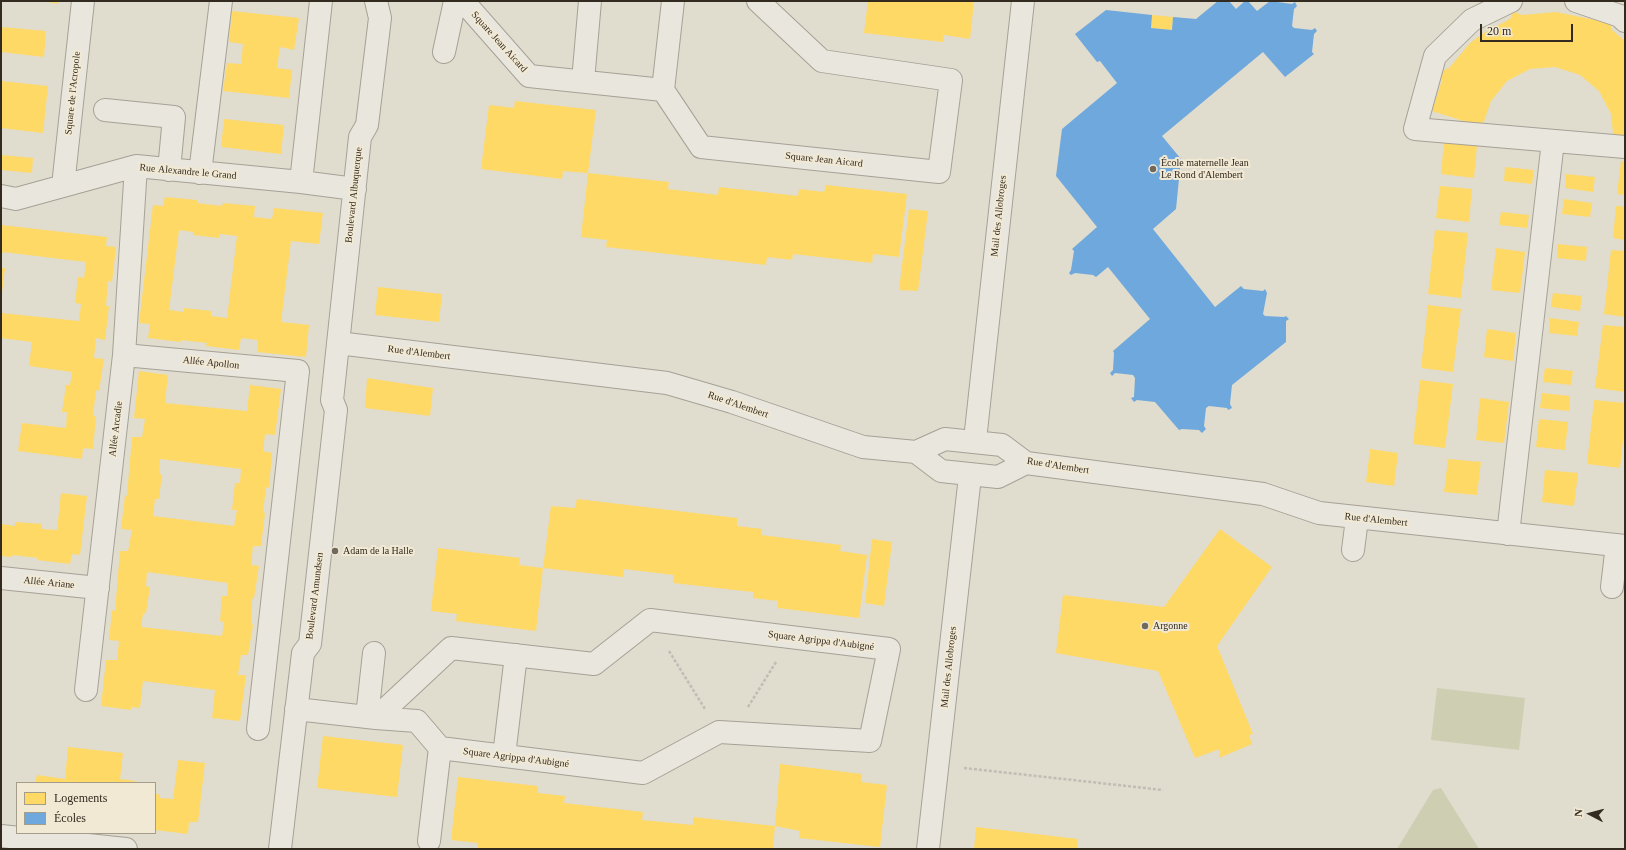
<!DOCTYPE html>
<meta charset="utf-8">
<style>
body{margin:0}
#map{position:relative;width:1626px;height:850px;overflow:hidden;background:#e0dcce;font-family:"Times New Roman",serif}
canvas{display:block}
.frame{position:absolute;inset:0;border:2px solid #332a20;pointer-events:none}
.legend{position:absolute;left:16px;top:782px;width:140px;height:52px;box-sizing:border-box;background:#f1e9d4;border:1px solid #a59d8c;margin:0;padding:5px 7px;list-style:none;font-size:12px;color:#332a20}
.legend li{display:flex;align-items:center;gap:8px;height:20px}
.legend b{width:20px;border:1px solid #a59d8c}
.north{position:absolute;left:1570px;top:794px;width:40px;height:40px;-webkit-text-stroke:3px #f1e9d4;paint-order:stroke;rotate:276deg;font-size:11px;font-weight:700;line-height:16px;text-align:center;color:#332a20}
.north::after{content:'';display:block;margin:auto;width:14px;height:18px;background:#332a20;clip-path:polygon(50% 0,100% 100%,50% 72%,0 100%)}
.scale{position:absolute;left:1480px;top:24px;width:93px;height:18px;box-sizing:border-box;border:2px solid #332a20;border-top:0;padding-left:5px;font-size:12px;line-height:14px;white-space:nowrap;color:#332a20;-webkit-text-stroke:3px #f1e9d4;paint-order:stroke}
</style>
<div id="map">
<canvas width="1626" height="850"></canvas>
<div class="frame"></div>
<ul class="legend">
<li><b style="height:11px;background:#ffd966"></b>Logements</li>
<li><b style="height:11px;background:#6fa8dc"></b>Écoles</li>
</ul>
<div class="north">N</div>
<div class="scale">20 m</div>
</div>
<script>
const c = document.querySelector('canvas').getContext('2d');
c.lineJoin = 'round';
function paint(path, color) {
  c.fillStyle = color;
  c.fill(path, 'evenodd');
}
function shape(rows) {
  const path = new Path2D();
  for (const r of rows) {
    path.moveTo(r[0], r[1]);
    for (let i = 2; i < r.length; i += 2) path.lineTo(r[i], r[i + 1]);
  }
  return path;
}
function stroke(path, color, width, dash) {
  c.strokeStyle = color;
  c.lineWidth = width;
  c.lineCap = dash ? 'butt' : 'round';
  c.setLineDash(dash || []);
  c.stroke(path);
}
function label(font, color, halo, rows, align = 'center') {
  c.font = font + ' "Times New Roman",serif';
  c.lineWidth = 4;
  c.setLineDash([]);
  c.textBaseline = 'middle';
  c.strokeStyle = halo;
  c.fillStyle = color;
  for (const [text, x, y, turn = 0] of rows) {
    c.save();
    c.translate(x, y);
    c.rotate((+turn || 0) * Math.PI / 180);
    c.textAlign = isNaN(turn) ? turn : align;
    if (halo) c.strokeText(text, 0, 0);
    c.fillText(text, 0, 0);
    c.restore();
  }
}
paint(shape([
 [1437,688,1525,698,1519,750,1431,740],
 [1441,788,1479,849,1397,849,1433,790]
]), '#cecfb2');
paint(shape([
 [43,1,58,1,58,4],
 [868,1,974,1,970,39,944,35,943,42,864,33],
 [232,11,299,18,294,50,280,47,277,68,292,70,289,98,223,91,227,63,241,64,243,44,229,42],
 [1515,12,1522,15,1556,12,1610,23,1612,30,1625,41,1625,141,1614,142,1611,114,1599,91,1580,75,1555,67,1530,69,1507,81,1491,101,1482,127,1432,111,1442,80,1440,76,1442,71,1449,68,1470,43,1482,34,1510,19,1512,14],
 [1152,15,1173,17,1172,30,1151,28],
 [1,27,46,31,44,57,1,52],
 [1,81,48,86,43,133,1,128],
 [515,101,596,110,588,173,563,171,562,179,481,169,489,105,514,108],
 [224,119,284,125,281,154,221,147],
 [1444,141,1477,145,1474,178,1441,174],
 [1,155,33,158,32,173,1,170],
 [1621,161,1625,161,1625,195,1617,194],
 [1505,167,1534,170,1532,184,1504,181],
 [588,173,669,182,668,189,718,195,719,187,798,196,799,189,824,192,826,185,907,194,899,257,873,254,872,263,793,254,792,260,767,257,766,265,606,247,607,240,581,237],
 [1566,174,1595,177,1593,192,1565,188],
 [1440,186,1472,189,1469,222,1436,218],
 [165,197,197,200,197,203,222,206,223,203,255,206,254,217,272,219,274,208,323,213,319,244,291,241,281,322,309,325,306,357,257,352,258,340,241,338,239,350,206,346,207,343,181,340,181,342,148,338,150,324,139,323,153,205,163,206],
 [179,230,193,232,193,235,219,238,220,234,237,236,227,318,211,316,211,311,184,308,184,312,169,310],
 [1564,199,1592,203,1590,217,1562,214],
 [1616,206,1625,207,1625,240,1613,238],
 [909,209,928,211,918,291,899,290],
 [1501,212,1529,215,1527,228,1499,225],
 [1,225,107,237,106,246,116,247,112,282,108,281,106,306,109,306,105,340,96,338,94,358,104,359,99,391,96,390,93,416,96,416,93,449,83,448,82,459,18,451,22,423,66,428,67,412,62,412,66,385,70,385,72,372,29,366,32,342,1,338,1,313,79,321,81,304,75,303,78,277,84,278,86,262,3,252,1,256],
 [1435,230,1468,233,1461,298,1428,294],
 [1558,244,1587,247,1586,261,1557,258],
 [1496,248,1525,252,1520,293,1491,290],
 [1611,250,1625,251,1625,317,1604,314],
 [1,268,5,268,2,293,1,293],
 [378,287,442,294,439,322,375,315],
 [1553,293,1582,296,1580,311,1551,307],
 [1428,305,1461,309,1453,372,1421,368],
 [1550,318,1579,322,1577,336,1549,333],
 [1603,325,1625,327,1625,392,1595,388],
 [1487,329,1516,333,1513,361,1484,357],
 [1545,368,1573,371,1571,385,1543,382],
 [139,371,168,375,165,403,247,411,250,385,281,389,275,435,265,434,263,451,272,453,269,488,266,487,263,513,265,513,261,546,253,546,251,565,259,566,254,598,252,599,251,624,253,625,248,655,241,655,238,675,246,675,240,721,212,718,215,690,143,681,140,708,131,707,131,710,101,706,106,660,117,660,119,641,109,640,112,610,115,611,120,551,128,551,132,530,121,529,125,495,127,496,132,437,142,437,145,419,134,418],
 [160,459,241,469,240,483,235,483,232,510,237,510,234,526,153,516,155,499,159,499,162,474,159,474],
 [147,572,228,583,227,596,222,596,220,621,224,622,222,636,141,627,143,614,146,613,150,587,146,586],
 [367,378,433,388,430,416,365,408],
 [1420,380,1453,384,1445,448,1413,444],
 [1542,393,1570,396,1569,411,1540,408],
 [1480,398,1509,402,1504,443,1476,440],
 [1594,400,1625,403,1625,421,1620,468,1587,464],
 [1539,419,1568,422,1565,450,1536,447],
 [1370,449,1398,453,1394,486,1366,482],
 [1448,459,1481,462,1477,495,1444,492],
 [1545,470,1578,473,1574,506,1542,502],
 [61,493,87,496,80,555,72,554,70,564,37,560,38,558,13,555,12,557,1,556,1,524,15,526,15,522,42,524,42,529,57,530],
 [577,499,737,518,737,526,762,529,761,535,841,545,840,551,867,555,859,618,778,608,778,601,753,598,753,592,673,583,674,575,624,569,623,577,543,568,551,506,575,508],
 [1220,529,1272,567,1217,646,1253,734,1249,735,1252,744,1219,758,1220,749,1195,758,1158,671,1056,653,1063,595,1164,607],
 [872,539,892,542,884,606,865,603],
 [438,548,520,558,519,565,543,568,536,631,456,621,457,614,431,611],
 [323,736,403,745,397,797,317,788],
 [68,747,123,753,120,779,135,781,135,783,35,783,37,775,65,779],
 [178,760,205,763,198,822,189,822,188,834,155,830,155,794,160,794,160,798,173,799],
 [780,764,862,774,861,782,887,785,880,847,799,838,800,831,775,826],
 [458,777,538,786,538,793,565,796,564,803,643,812,642,820,693,825,693,817,775,826,773,849,477,849,478,843,451,840],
 [976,827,1078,839,1077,849,974,849]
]), '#ffd966');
paint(shape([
 [1218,1,1229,1,1236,9,1245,1,1248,1,1257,11,1270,1,1292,4,1295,2,1297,6,1294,9,1292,26,1294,28,1312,30,1315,28,1317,31,1314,34,1312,52,1314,54,1285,77,1263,52,1162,136,1181,159,1176,209,1153,229,1215,307,1241,286,1244,289,1263,291,1265,289,1267,293,1263,314,1265,316,1284,317,1286,316,1289,319,1286,321,1286,342,1232,385,1230,404,1232,408,1228,410,1227,408,1209,406,1206,408,1204,426,1206,429,1202,433,1199,430,1182,429,1179,430,1155,402,1137,400,1134,402,1131,398,1134,397,1135,378,1133,375,1115,373,1112,376,1110,373,1113,370,1114,353,1113,351,1150,319,1108,267,1096,277,1093,275,1075,273,1071,275,1069,273,1071,270,1074,251,1072,249,1097,227,1056,176,1062,129,1117,83,1100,61,1097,62,1075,34,1106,10,1152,15,1151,28,1172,30,1173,17,1196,19]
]), '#6fa8dc');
const minor = shape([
 [463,1,529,76,663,90,701,147,939,172,951,80,822,61,758,1],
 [1511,1,1472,20,1435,56,1415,129,1625,147],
 [1576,1,1620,16,1625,21],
 [444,52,455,1],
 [583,81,590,1],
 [663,90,673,1],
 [105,110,174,117,169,170],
 [200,173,221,1],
 [301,182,321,1],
 [63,186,83,1],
 [1,196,16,199,136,166,301,182,355,189],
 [338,343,667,383,732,402,863,447,916,452,945,439,1002,445,1026,463,1263,494,1319,513,1625,546],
 [124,355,298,371,258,729],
 [976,431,1023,1],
 [916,452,941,471,998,477,1026,463],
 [1508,534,1553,141],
 [1353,550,1357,519],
 [1,578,98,588],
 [1612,587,1617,545],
 [86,690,124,355,136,166],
 [296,709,376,718,417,721,440,748,643,773,719,732,870,741,889,649,650,620,594,664,451,648,376,718],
 [367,717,374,653],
 [504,756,516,655],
 [1,836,126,849],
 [429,841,440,748],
 [280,849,303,653,310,644,336,410,332,400,360,137,367,125,380,18,376,1],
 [928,849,969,485]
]);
stroke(minor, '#a6a196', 24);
stroke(shape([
 [669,651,705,709],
 [748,707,776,662],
 [964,768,1163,790]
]), '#c1bdb5', 2.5, [3, 2]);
stroke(minor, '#e9e6de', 22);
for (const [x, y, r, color] of [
 [1153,169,4,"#70685d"],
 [335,551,4,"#70685d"],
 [1145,626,4,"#70685d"]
]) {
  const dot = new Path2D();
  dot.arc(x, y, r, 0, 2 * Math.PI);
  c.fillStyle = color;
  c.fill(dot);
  stroke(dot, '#f1e9d4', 1.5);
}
label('10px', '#332a20', '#f1e9d4', [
 ["Square Jean Aicard",499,42,48],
 ["Square de l'Acropole",73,93,-84],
 ["Square Jean Aicard",824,160,6],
 ["Rue Alexandre le Grand",188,172,5],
 ["Boulevard Albuquerque",354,195,-84],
 ["Mail des Allobroges",999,216,-84],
 ["Rue d'Alembert",419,353,7],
 ["Allée Apollon",211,363,6],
 ["Rue d'Alembert",738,405,19],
 ["Allée Arcadie",116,429,-83],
 ["Rue d'Alembert",1058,466,9],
 ["Rue d'Alembert",1376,520,6],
 ["Allée Ariane",49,583,6],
 ["Boulevard Amundsen",315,596,-83],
 ["Square Agrippa d'Aubigné",821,641,7],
 ["Mail des Allobroges",949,667,-84],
 ["Square Agrippa d'Aubigné",516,758,7]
]);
label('10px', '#332a20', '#f1e9d4', [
 ["École maternelle Jean",1161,163],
 ["Le Rond d'Alembert",1161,175],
 ["Adam de la Halle",343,551],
 ["Argonne",1153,626]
], 'left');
</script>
